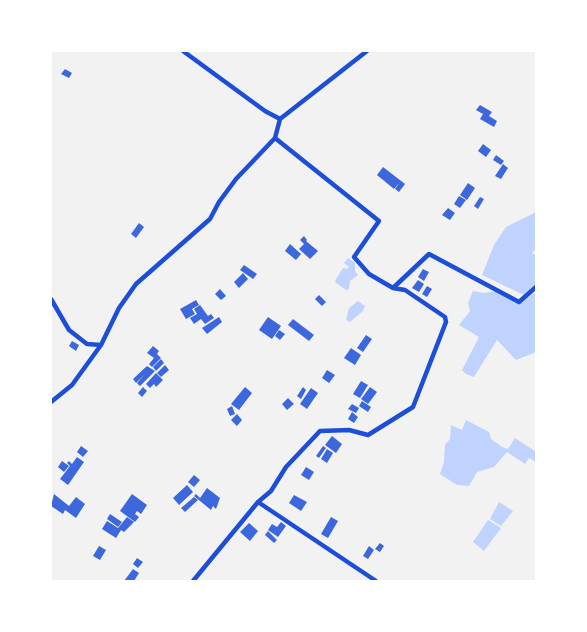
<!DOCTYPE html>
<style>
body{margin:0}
#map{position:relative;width:587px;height:632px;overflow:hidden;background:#f2f2f2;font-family:"Fira Sans Condensed",sans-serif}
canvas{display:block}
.frame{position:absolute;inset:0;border:52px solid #fff;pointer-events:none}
</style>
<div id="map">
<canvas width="587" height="632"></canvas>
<div class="frame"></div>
</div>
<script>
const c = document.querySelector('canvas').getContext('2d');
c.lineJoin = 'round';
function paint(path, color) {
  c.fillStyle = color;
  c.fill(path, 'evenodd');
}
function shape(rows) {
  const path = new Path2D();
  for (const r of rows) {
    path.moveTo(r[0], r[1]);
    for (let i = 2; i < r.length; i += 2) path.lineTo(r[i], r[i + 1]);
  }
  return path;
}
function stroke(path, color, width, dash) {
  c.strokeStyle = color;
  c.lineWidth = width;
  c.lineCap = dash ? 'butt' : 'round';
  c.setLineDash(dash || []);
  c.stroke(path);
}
paint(shape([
 [536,212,536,249,532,253,536,255,536,284,524,295,482,275,494,245,506,227],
 [348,258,355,263,355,271,358,275,350,281,349,289,346,290,335,282,336,279,343,268,347,269,349,267,344,263],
 [473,291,484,293,498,291,522,302,536,292,536,352,516,360,497,340,474,377,466,374,462,370,479,337,459,325,470,311,468,303],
 [358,301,365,306,363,311,350,322,346,320,349,308],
 [466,420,489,432,491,439,502,447,508,449,515,438,536,452,536,462,529,458,525,464,507,452,494,467,477,472,469,486,457,485,440,474,444,462,445,445,450,439,451,425,462,430],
 [499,502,513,511,501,526,490,519],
 [488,520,501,528,484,551,473,542]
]), '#bfd3fe');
paint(shape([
 [65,69,72,73,69,78,61,74],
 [480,105,492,112,489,116,497,121,494,127,480,119,483,114,476,110],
 [483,144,491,150,486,157,478,151],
 [496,155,504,161,501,165,493,160],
 [503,164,508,168,501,179,495,176],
 [383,167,405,184,399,192,395,189,399,183,394,189,377,175],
 [468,183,475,188,467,200,460,195],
 [459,196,466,200,460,208,454,204],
 [480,197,484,199,478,209,474,206],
 [448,208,455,213,450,220,442,215],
 [139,223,144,227,136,238,131,234],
 [304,236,307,240,306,241,318,251,310,259,299,249,304,244,300,240],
 [290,244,301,254,296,260,285,251],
 [244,265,257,274,253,279,240,270],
 [423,269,429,272,424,281,418,277],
 [243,273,248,279,239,288,234,282],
 [418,280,424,284,419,292,412,288],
 [427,286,432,289,427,297,422,294],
 [220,289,226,296,221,300,215,294],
 [319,295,326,302,322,306,315,299],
 [196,300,199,305,192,309,189,304],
 [189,304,195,314,186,319,180,309],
 [200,305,208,316,211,314,214,318,205,324,201,319,194,324,190,318,197,314,194,309],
 [219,317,222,322,207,334,202,328],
 [268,317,281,326,272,339,259,330],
 [293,319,314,335,309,341,288,325],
 [279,330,285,334,280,340,275,336],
 [366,335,372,339,363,352,357,348],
 [72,341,79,345,76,351,69,346],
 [153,346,159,351,157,354,161,358,152,367,149,364,154,358,147,353],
 [351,348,361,355,355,365,344,358],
 [161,359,164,363,156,371,153,367],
 [165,365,169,370,161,377,157,373],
 [147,366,155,371,140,386,137,383,145,374,136,383,133,379],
 [327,370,335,375,329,383,322,378],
 [156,373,163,380,156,387,154,384,150,388,146,384],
 [361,381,368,385,360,398,353,394],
 [143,387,147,391,142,397,138,393],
 [245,387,252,393,239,410,231,404],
 [303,387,306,390,301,399,297,396],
 [370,387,377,392,368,404,361,399],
 [311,388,318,393,307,409,300,404],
 [288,398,294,404,287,410,282,404],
 [362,401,371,407,368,412,359,406],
 [352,404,359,408,356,413,348,409],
 [232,406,235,414,230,416,227,409],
 [352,412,358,417,354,423,348,419],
 [237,414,242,420,237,426,231,420],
 [332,436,342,444,336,453,325,445],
 [81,446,88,451,83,457,77,452],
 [323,446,326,448,319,458,316,456],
 [327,449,333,453,327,463,321,459],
 [77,457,84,462,68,485,60,479,70,466,67,463,69,461,72,464],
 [62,461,69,466,64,472,58,467],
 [306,467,314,472,309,480,301,475],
 [194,475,200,480,194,487,188,482],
 [187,485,193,492,179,505,173,498],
 [207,488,220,498,216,509,213,506,211,510,194,496,196,494,200,498],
 [54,494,69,506,76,497,85,504,76,518,65,510,63,514,51,506],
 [132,494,147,505,141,514,137,511,135,514,139,517,135,522,120,511],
 [294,495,307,502,301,511,289,503],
 [194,497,198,500,185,512,181,508],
 [110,514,122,522,118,527,107,519],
 [127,517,134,522,124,532,121,530,116,538,102,529,107,521,118,528],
 [331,517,338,521,328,538,321,534],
 [281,522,286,526,278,537,268,530,272,524,277,527],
 [249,523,258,531,250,541,240,532],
 [268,531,277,540,274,543,265,535],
 [380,543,384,546,380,552,375,549],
 [99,546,106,550,100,560,93,556],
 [369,546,374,550,368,559,363,556],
 [137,558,143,562,138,568,133,564],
 [133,569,139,573,134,581,124,581]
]), '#3d67dc');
stroke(shape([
 [183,51,265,111,280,119,275,138,379,221,354,257,369,274,393,288,429,254,519,302,536,287],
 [280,119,367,51],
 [51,299,69,330,87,344,101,345],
 [51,402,72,385,101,345,119,308,136,284,210,219,219,202,236,179,275,138],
 [258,502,271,491,286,467,320,431,349,430,368,435,413,407,446,322,445,317,405,290,393,288],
 [193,581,258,502,376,581]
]), '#1d4ed8', 4.5);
</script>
